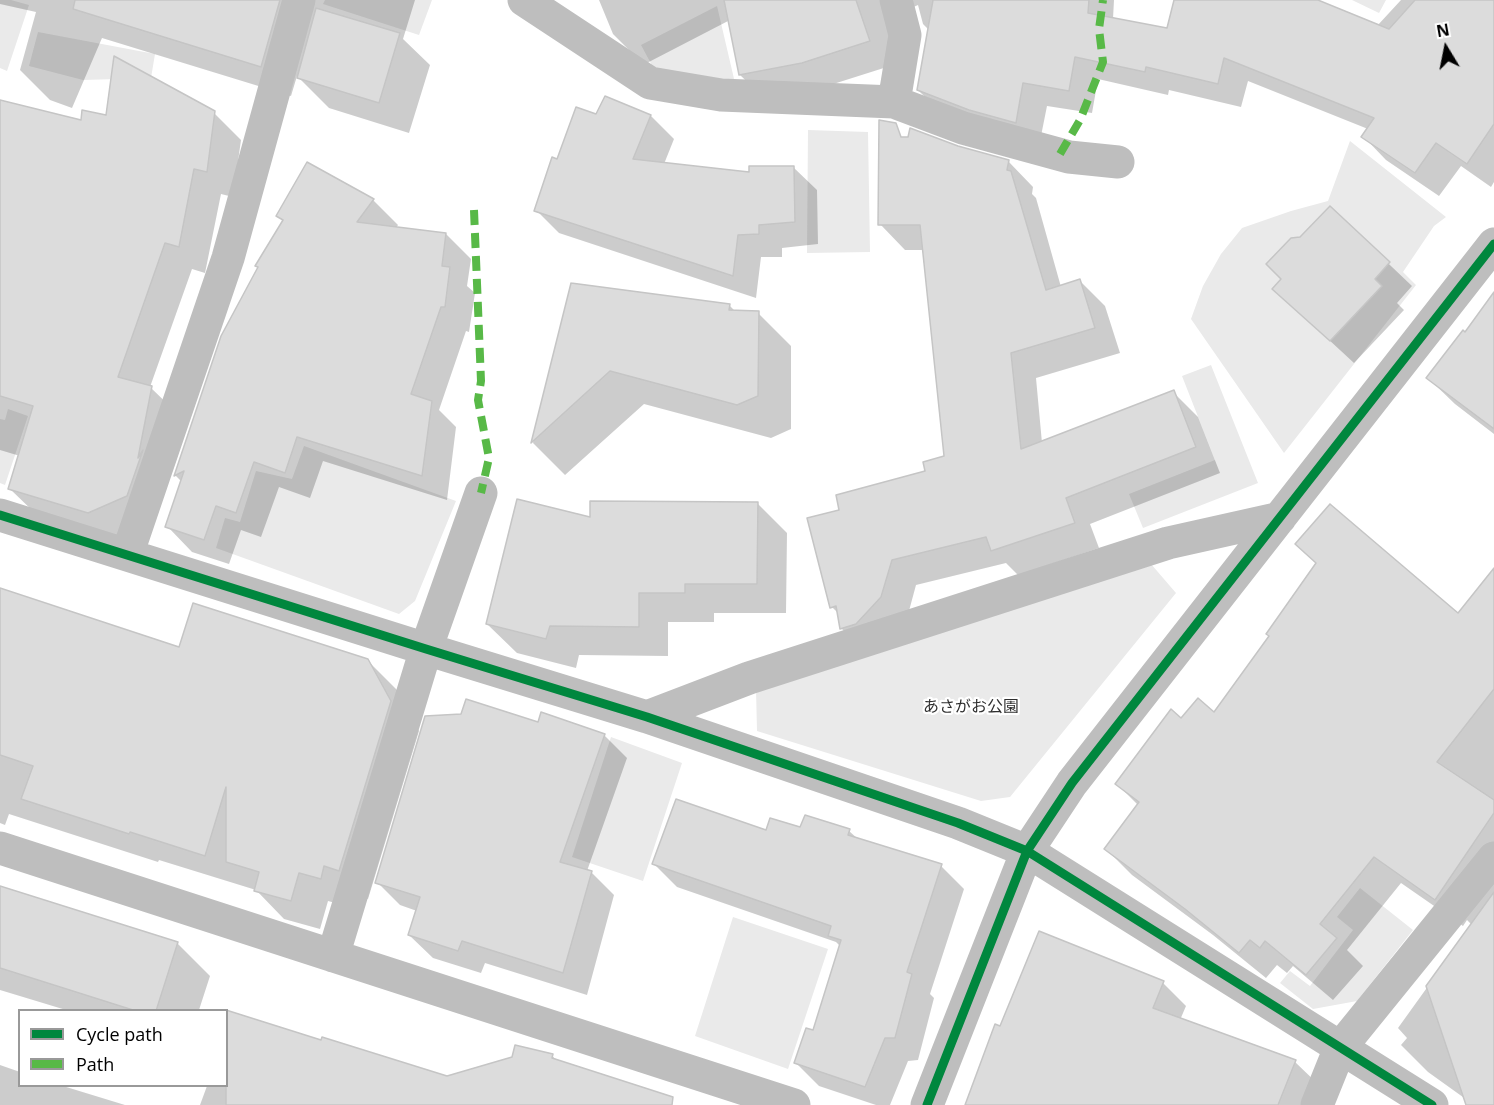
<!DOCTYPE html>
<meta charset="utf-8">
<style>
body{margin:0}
#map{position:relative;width:1494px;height:1105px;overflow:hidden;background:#fff;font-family:"Open Sans",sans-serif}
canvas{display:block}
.legend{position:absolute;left:18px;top:1009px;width:210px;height:78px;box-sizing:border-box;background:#fff;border:2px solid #999;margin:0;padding:8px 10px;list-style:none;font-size:18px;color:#000}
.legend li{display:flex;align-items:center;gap:12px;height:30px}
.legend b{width:30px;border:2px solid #999}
.north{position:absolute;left:1416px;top:18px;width:60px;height:60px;-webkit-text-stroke:4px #fff;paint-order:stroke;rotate:350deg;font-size:16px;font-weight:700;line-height:24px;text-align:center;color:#000}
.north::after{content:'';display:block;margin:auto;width:21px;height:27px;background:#000;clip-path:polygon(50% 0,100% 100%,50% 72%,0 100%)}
</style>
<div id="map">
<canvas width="1494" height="1105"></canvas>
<ul class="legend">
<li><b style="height:8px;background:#00873e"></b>Cycle path</li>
<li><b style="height:8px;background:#58b947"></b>Path</li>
</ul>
<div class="north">N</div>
</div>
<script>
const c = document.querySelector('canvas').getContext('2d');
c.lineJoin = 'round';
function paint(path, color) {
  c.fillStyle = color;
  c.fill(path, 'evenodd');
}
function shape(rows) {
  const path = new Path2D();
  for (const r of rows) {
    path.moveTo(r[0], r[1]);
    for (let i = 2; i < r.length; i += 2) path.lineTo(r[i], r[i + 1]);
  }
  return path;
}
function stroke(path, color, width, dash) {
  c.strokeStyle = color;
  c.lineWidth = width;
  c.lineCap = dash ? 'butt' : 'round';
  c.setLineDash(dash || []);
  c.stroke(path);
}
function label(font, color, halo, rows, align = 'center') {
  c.font = font + ' "Open Sans","Noto Sans JP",sans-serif';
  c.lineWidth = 4.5;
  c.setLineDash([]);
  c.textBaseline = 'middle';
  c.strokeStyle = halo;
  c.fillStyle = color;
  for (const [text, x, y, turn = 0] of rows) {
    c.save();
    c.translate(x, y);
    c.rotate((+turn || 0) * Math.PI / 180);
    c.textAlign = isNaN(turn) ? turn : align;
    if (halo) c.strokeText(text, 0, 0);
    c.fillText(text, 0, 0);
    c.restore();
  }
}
paint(shape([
 [0,0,11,0,29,5,7,71,0,68],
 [325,0,432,0,419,35,323,4],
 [1352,0,1386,0,1379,13],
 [717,6,735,83,655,71,641,45],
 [38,32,155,54,151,78,83,80,29,66],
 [808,130,868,132,870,252,807,253],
 [1350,141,1446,217,1434,226,1403,272,1416,285,1284,453,1191,319,1203,286,1221,254,1242,228,1291,211,1328,201],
 [1211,365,1258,483,1143,528,1129,494,1215,460,1182,376],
 [8,409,28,416,5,485,0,483,0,419,5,420],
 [304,446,456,501,415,601,399,614,216,548,225,518,240,522,256,471,292,479],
 [1145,557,1176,593,1010,797,981,801,757,731,756,689],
 [611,737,682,763,643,881,572,857],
 [1360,888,1413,930,1357,1001,1313,1009,1280,983,1290,971,1310,986,1353,930,1337,917],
 [733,917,828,949,788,1069,695,1036]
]), '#eaeaea');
paint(shape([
 [0,0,415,0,403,39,430,65,409,133,329,108,297,76,291,96,102,38,72,108,50,100,20,70,36,12,0,4],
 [599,0,1114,0,1113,19,1169,30,1175,0,1314,0,1377,26,1401,0,1494,0,1494,182,1491,187,1461,166,1439,196,1386,160,1363,136,1368,129,1248,81,1241,107,1169,90,1168,95,1098,79,1092,113,1047,106,1039,146,942,114,918,90,929,30,923,24,918,5,907,10,909,60,827,86,764,98,740,75,730,20,645,64,637,58,613,34],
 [606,98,651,116,674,139,664,164,750,174,793,167,817,190,818,244,782,248,782,257,761,257,756,298,559,233,536,210,558,160,597,115],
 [0,102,82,121,107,117,214,113,241,140,233,197,221,194,205,273,192,269,150,387,178,414,116,539,37,515,10,489,20,456,0,450],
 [957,147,1008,161,1033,187,1032,194,1036,198,1061,287,1080,281,1105,306,1120,353,1036,378,1042,443,1173,392,1198,417,1220,473,1090,524,1099,548,1018,575,1006,563,916,585,906,622,866,653,841,628,839,614,832,607,841,512,927,472,946,457,924,250,905,250,880,224],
 [308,164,373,200,398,225,396,228,446,234,471,259,467,286,475,293,469,332,466,331,439,410,456,427,447,500,323,461,310,498,279,487,261,537,241,530,229,564,192,552,167,526,182,482,175,475,223,336,259,268,257,266,284,222,277,215],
 [1330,208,1412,286,1397,303,1404,310,1354,363,1274,289,1283,279,1301,239],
 [573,284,729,305,736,312,758,313,791,346,791,429,771,438,644,404,565,475,533,443],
 [1494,295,1494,434,1455,404,1428,378,1466,334],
 [757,503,787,533,786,613,714,613,714,622,668,622,668,656,579,655,576,668,517,653,487,624,591,519],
 [1297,544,1458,615,1494,571,1494,1105,1474,1105,1428,1072,1401,1045,1407,1038,1398,1028,1472,925,1467,920,1463,926,1401,883,1347,950,1363,966,1333,1000,1293,966,1287,973,1277,965,1266,978,1213,935,1132,875,1106,849,1138,805,1117,784,1182,720,1214,714,1271,636,1317,564],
 [0,589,180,649,367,660,397,690,419,731,368,899,353,895,350,907,328,901,320,929,284,919,256,890,159,860,158,862,9,814,5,825,0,823],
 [539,724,604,735,627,758,587,871,591,872,614,895,587,995,485,963,481,973,433,958,409,935,417,911,400,905,377,882],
 [801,829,849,831,858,839,941,866,964,889,930,994,934,998,918,1060,908,1061,890,1105,876,1105,819,1086,796,1063,814,1032,840,946,836,942,677,887,654,864,767,832],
 [0,888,177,943,210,976,199,1010,66,1010,0,990],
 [1163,983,1186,1006,1180,1020,1295,1062,1319,1085,1310,1105,966,1105,1001,1028],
 [322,1042,447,1077,552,1056,558,1061,638,1105,200,1105,207,1086,226,1086],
 [0,1065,20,1072,20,1086,63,1086,125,1105,0,1105]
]), '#0003');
const building = shape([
 [75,0,280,0,261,67,73,9,75,0],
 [724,0,856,0,870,41,802,63,739,75,724,0],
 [933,0,1089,0,1088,13,1167,28,1174,0,1318,0,1389,29,1415,0,1494,0,1494,124,1467,164,1436,143,1415,173,1361,137,1374,118,1224,58,1218,84,1146,67,1145,72,1075,57,1069,91,1023,83,1016,123,969,110,917,90,933,0],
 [316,8,400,33,379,103,297,78,316,8],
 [114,56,215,111,207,172,194,169,179,247,165,243,118,377,152,386,138,458,143,450,127,496,88,513,8,489,33,406,0,396,0,100,81,120,82,110,106,115,114,56],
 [605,96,651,115,633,159,749,172,749,166,794,166,795,222,759,225,759,234,738,235,733,276,534,211,552,157,557,159,576,107,596,114,605,96],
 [879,120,896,123,901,137,908,137,910,128,958,146,1009,160,1007,170,1011,171,1046,290,1080,279,1095,328,1011,353,1021,449,1174,390,1196,447,1066,498,1075,523,991,551,986,537,892,560,881,597,856,624,840,629,836,606,830,608,807,518,839,510,836,495,925,471,923,462,944,456,920,225,878,225,879,120],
 [307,162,374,199,357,222,446,233,442,266,450,267,445,307,441,307,411,394,432,401,422,476,297,437,285,473,254,462,236,513,216,506,204,540,165,527,184,471,174,476,221,336,258,267,255,266,283,220,276,216,307,162],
 [1330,206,1390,262,1375,279,1382,286,1330,341,1272,289,1281,279,1266,264,1291,238,1300,237,1330,206],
 [571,283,730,304,729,310,759,311,758,396,737,405,610,371,531,443,571,283],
 [1494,292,1494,429,1426,378,1463,330,1465,332,1494,292],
 [517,499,590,517,590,501,758,502,757,584,685,584,685,593,639,593,639,627,550,626,546,639,486,624,517,499],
 [1330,504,1458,613,1494,568,1494,689,1437,762,1494,800,1494,813,1435,900,1374,857,1320,924,1337,938,1306,975,1265,941,1260,948,1250,940,1239,953,1185,909,1104,849,1139,802,1115,784,1171,709,1181,718,1198,698,1214,712,1269,636,1266,634,1316,563,1295,544,1330,504],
 [0,588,179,647,193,603,368,659,391,701,339,871,324,866,321,879,299,873,291,901,254,891,259,872,226,862,226,787,205,856,130,832,129,834,21,799,33,766,0,755,0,588],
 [466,699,538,722,541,712,605,734,560,862,592,871,563,973,462,941,458,951,408,935,420,897,375,883,425,716,461,714,466,699],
 [676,799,766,830,770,818,800,827,805,815,850,829,848,835,942,864,907,972,912,974,895,1038,885,1038,865,1087,794,1063,806,1028,813,1030,841,940,828,936,831,926,652,864,676,799],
 [0,886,178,942,156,1011,136,1011,0,968,0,886],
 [1494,892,1494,1105,1466,1105,1426,986,1494,892],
 [1039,931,1164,981,1153,1008,1296,1060,1278,1105,965,1105,995,1024,1000,1026,1039,931],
 [226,1010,321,1040,322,1037,447,1076,512,1057,515,1045,553,1054,552,1058,673,1097,672,1105,226,1105,226,1010]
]);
paint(building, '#dcdcdc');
stroke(building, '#c5c5c5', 1.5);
stroke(shape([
 [524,0,650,83,721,95,894,102,905,35,896,0],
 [894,102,963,128,1069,157,1118,162],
 [0,515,426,649,647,717,958,823,1027,851,1432,1105],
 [127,555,228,258,299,0],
 [647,717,749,678,1168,543,1280,518],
 [0,848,794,1105],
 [333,956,426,649,481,493],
 [927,1105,1027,851,1072,783,1494,244],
 [1317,1105,1340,1048,1494,858]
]), '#bebebe', 33);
stroke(shape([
 [1060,154,1080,120,1103,62,1099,29,1103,0],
 [474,210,481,381,478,400,489,458,481,493]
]), '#58b947', 8, [15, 8]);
stroke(shape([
 [0,515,426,649,647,717,958,823,1027,851,1432,1105],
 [927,1105,1027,851,1072,783,1494,244]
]), '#00873e', 9);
label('16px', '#2f2f2f', '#fff', [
 ["あさがお公園",971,707]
]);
</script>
